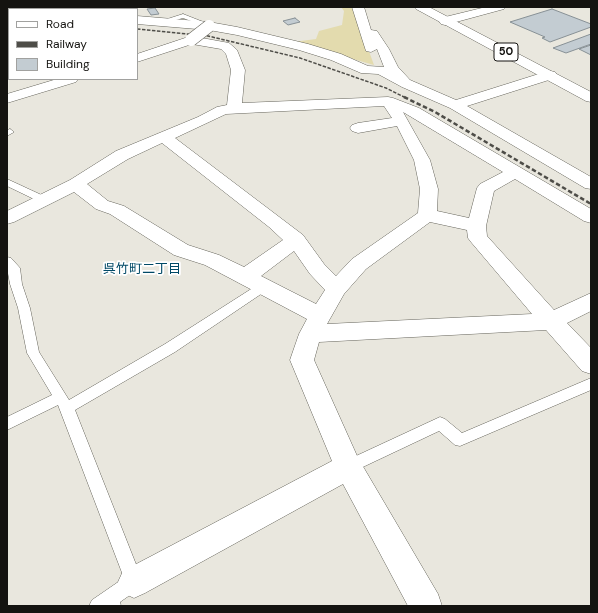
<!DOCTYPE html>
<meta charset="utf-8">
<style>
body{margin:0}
#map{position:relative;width:598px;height:613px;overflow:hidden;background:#e9e7de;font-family:"DM Sans",sans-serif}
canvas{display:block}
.frame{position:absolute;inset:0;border:8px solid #141310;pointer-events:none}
.legend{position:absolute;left:8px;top:8px;width:130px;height:72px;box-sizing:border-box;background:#fff;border:1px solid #a1a19f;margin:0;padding:5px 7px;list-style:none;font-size:12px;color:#141310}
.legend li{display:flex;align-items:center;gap:8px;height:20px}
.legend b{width:20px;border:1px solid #a1a19f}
</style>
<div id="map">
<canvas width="598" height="613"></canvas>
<div class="frame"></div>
<ul class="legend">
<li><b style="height:5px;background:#fff"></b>Road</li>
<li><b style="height:5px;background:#4e4d48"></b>Railway</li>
<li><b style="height:11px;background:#c3ccd2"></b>Building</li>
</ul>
</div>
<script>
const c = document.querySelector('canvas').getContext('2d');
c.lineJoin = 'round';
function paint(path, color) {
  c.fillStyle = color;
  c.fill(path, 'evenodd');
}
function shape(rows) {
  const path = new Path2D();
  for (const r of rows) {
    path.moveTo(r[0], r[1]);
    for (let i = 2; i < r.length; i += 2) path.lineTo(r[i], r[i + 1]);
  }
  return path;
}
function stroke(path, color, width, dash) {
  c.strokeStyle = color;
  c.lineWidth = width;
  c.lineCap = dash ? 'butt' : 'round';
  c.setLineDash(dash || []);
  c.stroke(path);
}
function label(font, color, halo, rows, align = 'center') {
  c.font = font + ' "DM Sans","Noto Sans JP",sans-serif';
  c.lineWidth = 3.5;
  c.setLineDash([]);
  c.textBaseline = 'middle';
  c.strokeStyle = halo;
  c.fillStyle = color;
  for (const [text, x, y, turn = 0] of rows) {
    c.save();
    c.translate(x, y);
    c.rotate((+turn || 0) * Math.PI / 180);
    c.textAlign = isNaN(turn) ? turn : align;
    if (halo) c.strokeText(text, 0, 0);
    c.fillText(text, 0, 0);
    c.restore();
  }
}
paint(shape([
 [341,7,356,7,362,32,374,65,293,42,316,39,319,31,342,25,344,11]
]), '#e3dbae');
const building = shape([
 [155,8,159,14,151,15,147,9,155,8],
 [552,9,591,24,591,27,550,42,542,38,545,37,510,22,552,9],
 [295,18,300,22,288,25,283,21,295,18],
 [591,34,591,44,566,53,553,48,591,34],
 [591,45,591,55,579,49,591,45]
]);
paint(building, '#c3ccd2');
stroke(building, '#879095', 1);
const service = shape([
 [183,14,211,25,212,26,207,27,183,18,161,24,158,22,183,14],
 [10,129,14,132,7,136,7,130,10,129],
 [7,179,48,198,49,200,48,202,40,202,7,186,7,179],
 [7,257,11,258,20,268,22,284,30,308,39,352,69,400,165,344,259,284,263,283,267,284,269,287,267,290,175,352,75,410,143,582,140,588,120,602,121,606,89,606,92,600,124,578,58,405,7,430,7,417,52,395,27,353,18,308,10,284,7,268,7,257],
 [591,378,591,390,460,446,455,445,439,431,348,474,343,472,340,467,343,462,440,417,445,419,462,433,591,378]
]);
const minor = shape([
 [45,7,59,7,61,9,47,9,45,7],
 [352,7,364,7,371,30,377,31,389,49,398,67,410,80,456,100,545,72,550,71,555,72,557,75,555,78,467,106,591,177,591,189,585,188,450,108,402,87,378,74,361,73,331,60,299,50,237,35,209,30,137,24,137,16,209,22,237,27,308,44,341,54,368,66,384,67,377,49,371,52,366,51,365,48,352,7],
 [486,7,506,7,504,9,445,25,441,24,439,21,441,18,486,7],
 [7,13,9,13,9,19,7,19,7,13],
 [191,36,229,43,237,50,245,70,242,103,388,97,393,98,419,108,591,209,591,223,584,221,515,179,494,191,486,226,487,236,554,310,591,293,591,311,567,323,591,348,591,374,582,371,546,330,319,342,314,360,358,458,438,594,442,606,408,606,343,484,145,593,134,598,123,593,118,582,123,571,332,461,290,360,299,334,307,319,205,265,174,255,110,214,96,209,74,192,14,222,7,224,7,211,70,180,116,151,198,117,217,107,227,105,231,70,226,54,221,49,192,44,137,62,137,54,191,36],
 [384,106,392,118,358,123,352,125,350,128,352,131,358,133,397,126,414,160,420,189,418,213,352,259,336,276,324,264,303,235,175,138,226,114,384,106],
 [403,112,503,172,480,184,477,188,469,218,437,211,438,189,430,160,403,112],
 [162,143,269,227,283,240,244,267,219,255,188,245,124,206,108,201,87,184,128,159,162,143],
 [430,222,467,230,468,238,471,242,532,314,327,324,344,294,366,269,430,222],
 [294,251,310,274,325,290,316,304,261,276,294,251],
 [57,79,78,79,76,82,7,103,7,94,57,79]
]);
const primary = shape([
 [414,7,429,7,591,92,591,102,586,101,416,9,414,7]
]);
stroke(service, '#66655c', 1);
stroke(minor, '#66655c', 1);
stroke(primary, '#66655c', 1);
paint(service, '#fff');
paint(minor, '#fff');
paint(primary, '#fff');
stroke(shape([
 [7,20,9,20],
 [137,29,208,36,300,58,386,88,406,98]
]), '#4e4d48', 1.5, [3.5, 1.5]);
stroke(shape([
 [404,97,435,112,591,204]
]), '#4e4d48', 2.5, [4.5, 2.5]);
const minorBridge = shape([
 [191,40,209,26]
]);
stroke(minorBridge, '#66655c', 13, []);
stroke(minorBridge, '#fff', 12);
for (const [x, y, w] of [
 [506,52,24]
]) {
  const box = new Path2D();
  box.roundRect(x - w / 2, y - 9, w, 18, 3);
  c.fillStyle = '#fff';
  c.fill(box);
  stroke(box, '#141310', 1);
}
label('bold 11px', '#141310', null, [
 ["50",506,52]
]);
label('13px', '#004966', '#fff', [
 ["呉竹町二丁目",142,270]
]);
</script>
